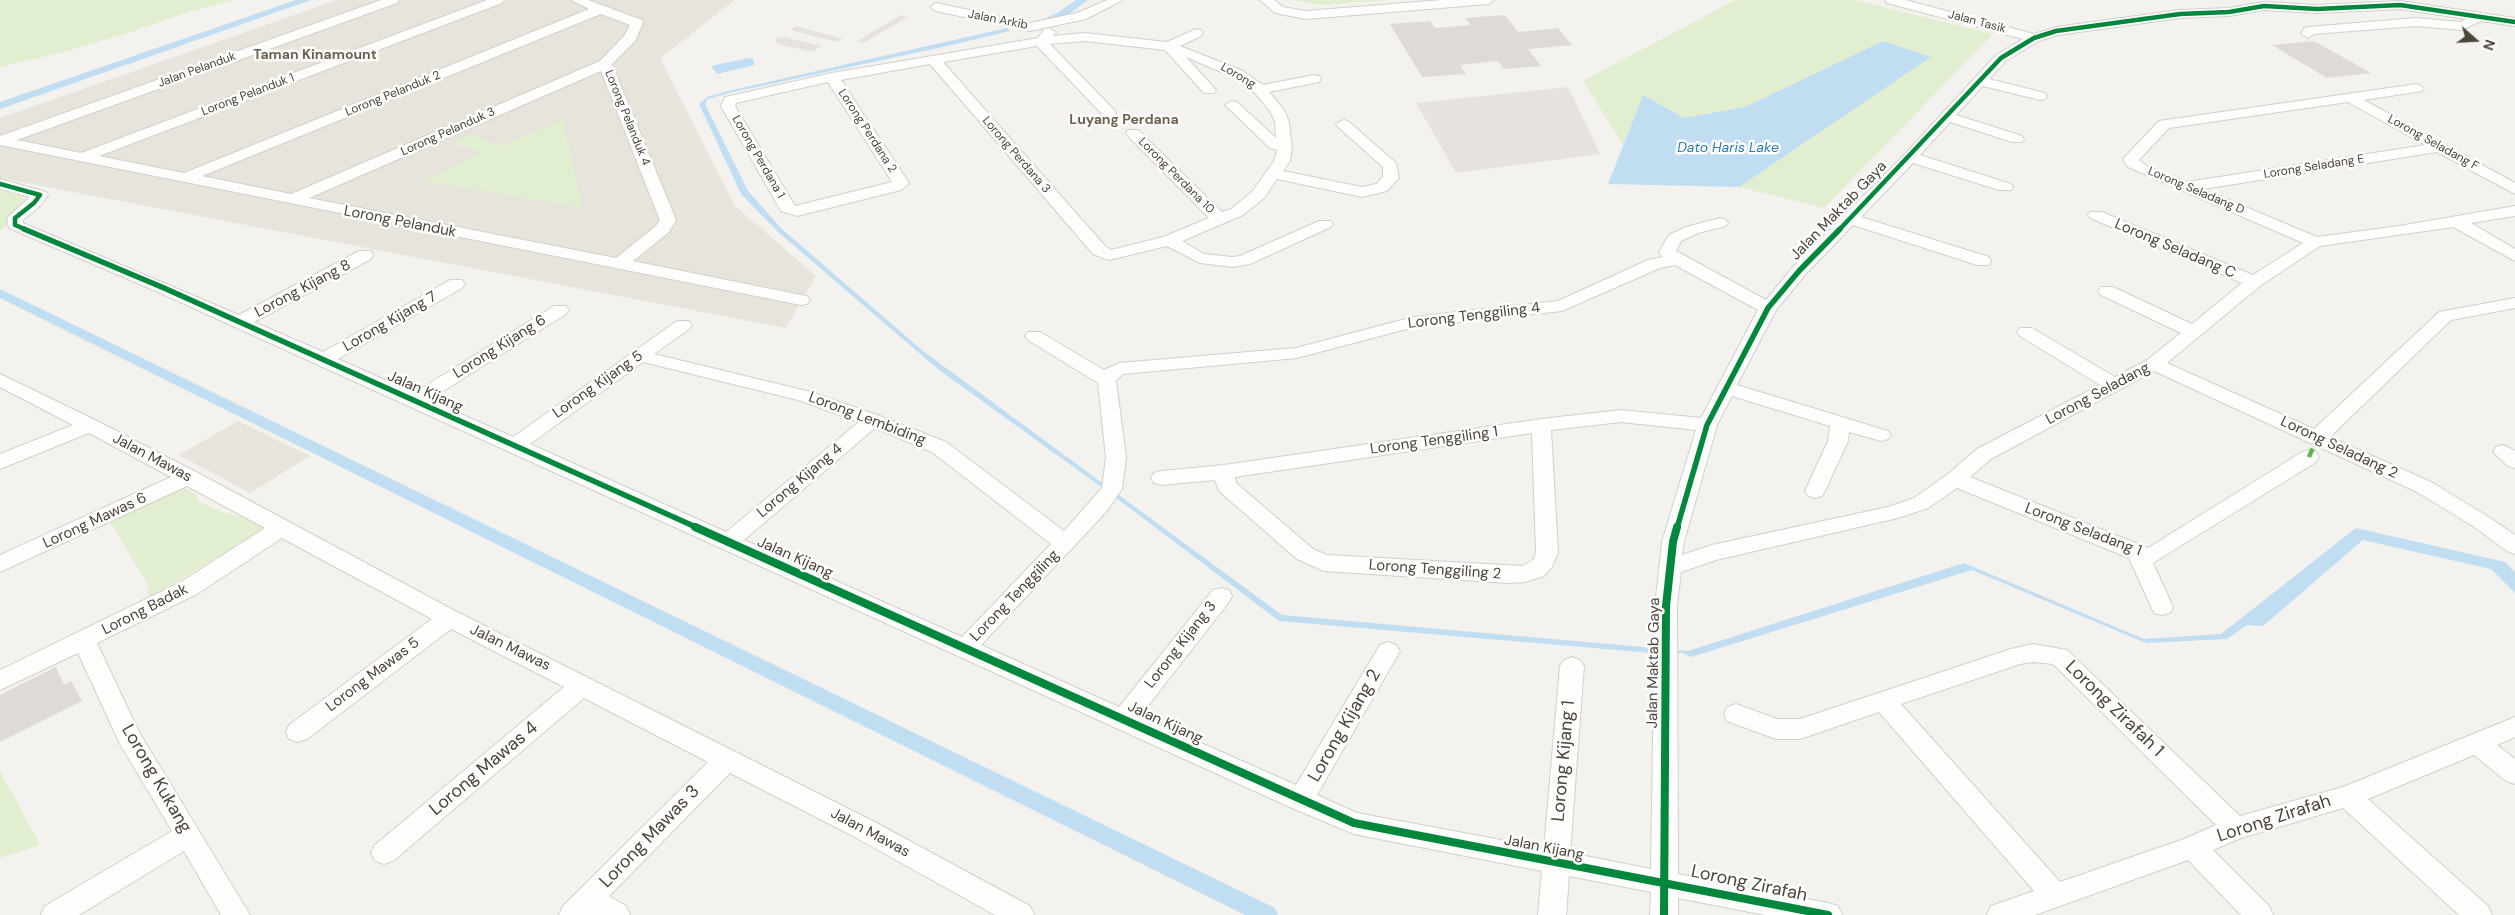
<!DOCTYPE html>
<style>
body{margin:0}
#map{position:relative;width:2515px;height:915px;overflow:hidden;background:#f4f2ee;font-family:"DM Sans",sans-serif}
canvas{display:block}
.north{position:absolute;left:2450px;top:15px;width:50px;height:50px;-webkit-text-stroke:4px #fff;paint-order:stroke;rotate:109deg;font-size:14px;font-weight:700;line-height:20px;text-align:center;color:#4b4439}
.north::after{content:'';display:block;margin:auto;width:18px;height:22px;background:#4b4439;clip-path:polygon(50% 0,100% 100%,50% 72%,0 100%)}
</style>
<div id="map">
<canvas width="2515" height="915"></canvas>
<div class="north">N</div>
</div>
<script>
const c = document.querySelector('canvas').getContext('2d');
c.lineJoin = 'round';
function paint(path, color) {
  c.fillStyle = color;
  c.fill(path, 'evenodd');
}
function shape(rows) {
  const path = new Path2D();
  for (const r of rows) {
    path.moveTo(r[0], r[1]);
    for (let i = 2; i < r.length; i += 2) path.lineTo(r[i], r[i + 1]);
  }
  return path;
}
function stroke(path, color, width, dash) {
  c.strokeStyle = color;
  c.lineWidth = width;
  c.lineCap = dash ? 'butt' : 'round';
  c.setLineDash(dash || []);
  c.stroke(path);
}
function label(font, color, halo, rows, align = 'center') {
  c.font = font + ' "DM Sans",sans-serif';
  c.lineWidth = 5;
  c.setLineDash([]);
  c.textBaseline = 'middle';
  c.strokeStyle = halo;
  c.fillStyle = color;
  for (const [text, x, y, turn = 0] of rows) {
    c.save();
    c.translate(x, y);
    c.rotate((+turn || 0) * Math.PI / 180);
    c.textAlign = isNaN(turn) ? turn : align;
    if (halo) c.strokeText(text, 0, 0);
    c.fillText(text, 0, 0);
    c.restore();
  }
}
paint(shape([
 [337,0,735,0,660,58,734,205,816,276,786,328,0,178,0,118],
 [238,421,310,456,250,493,179,455]
]), '#e7e4dc');
paint(shape([
 [0,0,235,0,188,12,125,34,60,53,0,67],
 [1292,0,1390,0,1322,5],
 [1735,0,1855,0,1993,34,1824,208,1739,187,1931,57,1883,41,1745,107,1684,118,1643,95,1623,145,1583,81],
 [563,120,582,208,424,181,481,153,455,143,472,134,499,146],
 [0,191,21,196,32,204,0,231],
 [182,487,196,494,198,502,226,513,248,518,260,525,262,531,149,598,147,583,109,520],
 [0,771,40,845,0,858]
]), '#e1eecf');
paint(shape([
 [901,15,908,17,864,43,857,41],
 [796,26,826,34,843,39,837,42,790,30],
 [784,37,822,46,812,52,778,44,775,39],
 [1568,87,1600,154,1456,173,1416,103]
]), '#e6e3df');
paint(shape([
 [1007,28,1010,31,952,45,729,93,708,99,705,104,748,191,782,229,923,351,1282,615,1688,651,1964,563,2144,639,2221,634,2356,528,2505,562,2515,572,2515,593,2491,569,2363,540,2263,626,2247,625,2227,639,2146,643,1972,570,1691,657,1682,653,1652,653,1279,621,1111,494,939,370,778,232,741,194,699,104,707,97,728,91],
 [1883,41,1931,57,1739,187,1608,184,1643,95,1684,118,1745,107],
 [748,58,753,59,755,65,717,74,711,66]
]), '#c0ddf1');
paint(shape([
 [296,0,311,0,0,109,0,102,296,0],
 [1076,0,1088,0,1065,17,1040,26,1035,23,1057,13,1076,0],
 [0,289,1275,908,1278,915,1245,915,0,298,0,289]
]), '#c0ddf1');
paint(shape([
 [1505,15,1518,32,1558,28,1572,45,1528,49,1541,66,1504,69,1498,61,1460,65,1466,74,1422,77,1390,24,1430,21,1435,28,1471,25,1465,18],
 [2314,41,2371,73,2327,78,2272,45],
 [56,667,64,685,71,681,82,701,0,742,0,695]
]), '#dedbd6');
const minor = shape([
 [381,0,399,0,397,3,17,140,81,153,487,0,504,0,502,3,99,156,184,173,589,9,571,0,588,0,642,20,643,23,635,41,612,64,676,220,669,232,633,261,801,295,807,296,810,300,807,304,801,305,0,145,0,136,381,0],
 [601,14,630,25,624,36,600,61,291,194,202,176,601,14],
 [601,71,660,220,656,226,616,258,309,198,601,71],
 [1107,0,1123,0,1086,19,1030,31,936,11,930,7,936,3,1030,23,1077,13,1107,0],
 [1260,0,1274,0,1283,7,1306,11,1442,0,1494,0,1488,4,1306,19,1275,13,1260,0],
 [1885,0,1905,0,2034,34,2056,27,2180,10,2229,8,2264,2,2317,5,2400,1,2515,18,2515,26,2481,21,2462,30,2416,26,2314,34,2308,38,2301,34,2304,28,2309,27,2416,18,2460,22,2466,19,2400,9,2317,13,2264,10,2229,16,2180,18,2058,35,2039,41,2006,61,1989,79,2045,93,2047,96,2045,99,2040,100,1983,86,1956,115,2022,136,2024,139,2022,142,2012,142,1950,122,1920,155,2011,184,2013,187,2011,190,1999,190,1913,163,1861,217,1989,257,1991,261,1989,265,1977,265,1853,225,1805,275,1776,310,1737,385,1888,431,1891,435,1888,439,1881,441,1849,432,1848,441,1825,491,1822,496,1815,498,1808,496,1805,491,1828,441,1830,426,1732,396,1717,425,1684,542,1682,555,1712,545,1888,507,1914,498,1948,474,1977,449,2100,385,2020,336,2017,332,2020,328,2032,328,2115,377,2147,360,2181,333,2101,295,2098,291,2101,287,2113,287,2192,324,2242,283,2090,218,2088,215,2090,212,2102,212,2253,275,2303,243,2128,167,2123,159,2159,121,2417,84,2424,88,2422,91,2364,100,2515,183,2515,194,2437,152,2203,189,2317,237,2399,226,2515,206,2515,216,2471,223,2515,249,2515,261,2453,227,2320,246,2260,286,2167,363,2314,429,2439,312,2515,298,2515,308,2451,320,2330,437,2431,482,2487,516,2515,535,2515,554,2507,551,2473,526,2417,492,2154,371,1991,459,1970,477,2148,548,2302,452,2309,450,2316,452,2319,457,2316,462,2153,563,2173,607,2170,613,2162,615,2154,613,2129,558,1957,488,1928,508,1898,518,1716,560,1681,572,1677,606,1678,874,1828,903,1838,906,1842,915,1765,915,1678,898,1678,915,1650,915,1651,892,1569,876,1566,915,1538,915,1542,871,1354,834,1292,808,158,292,9,228,7,218,30,197,0,189,0,179,46,192,48,195,40,206,23,220,23,223,239,315,359,251,371,251,373,255,371,259,254,322,323,352,450,280,462,280,465,284,462,288,338,359,414,393,554,306,566,306,569,310,566,314,429,400,513,437,677,321,689,321,692,325,689,329,654,354,811,392,880,416,946,442,1064,531,1102,488,1106,458,1098,383,1028,340,1025,336,1028,332,1040,332,1104,370,1119,363,1296,348,1413,317,1558,301,1648,260,1663,257,1659,252,1669,235,1686,227,1720,218,1726,220,1728,223,1726,226,1698,233,1681,241,1676,251,1766,300,1793,267,1905,154,1996,55,2023,39,1887,3,1885,0],
 [2348,102,2425,145,2187,182,2147,166,2139,160,2169,128,2348,102],
 [1675,265,1758,310,1701,418,1621,410,1541,419,1224,465,1161,471,1154,473,1151,478,1154,483,1161,485,1215,480,1219,491,1297,559,1324,571,1508,583,1525,582,1544,576,1552,567,1558,552,1551,430,1621,422,1696,430,1662,542,1655,606,1651,869,1570,853,1584,666,1580,660,1572,657,1564,660,1560,666,1544,848,1357,813,1317,795,1400,651,1396,645,1388,642,1380,645,1296,785,1140,716,1229,602,1232,596,1229,590,1221,588,1213,590,1119,707,981,645,1107,511,1122,489,1126,458,1116,380,1123,374,1297,358,1414,327,1562,311,1660,268,1675,265],
 [643,362,798,400,859,422,726,532,530,444,643,362],
 [875,428,932,452,1051,544,962,637,744,540,875,428],
 [1532,433,1536,552,1534,559,1523,566,1327,555,1313,549,1236,483,1235,477,1532,433],
 [1049,28,1056,32,1053,36,1085,33,1167,42,1196,29,1201,30,1203,33,1201,36,1180,46,1243,71,1263,85,1314,75,1319,76,1321,79,1319,82,1269,92,1284,110,1289,122,1292,148,1290,161,1283,171,1362,187,1376,184,1383,177,1383,167,1338,127,1336,124,1343,120,1348,121,1396,163,1399,178,1387,191,1362,197,1277,179,1264,198,1243,215,1182,241,1204,254,1232,257,1240,256,1319,221,1331,221,1333,224,1331,227,1250,264,1232,267,1200,263,1167,246,1109,260,1093,254,930,64,841,80,909,183,906,186,901,190,797,216,781,211,721,106,725,97,730,96,832,73,1038,38,1044,29,1049,28],
 [1085,41,1165,50,1204,93,1214,93,1216,90,1186,57,1233,77,1255,93,1270,111,1275,122,1276,138,1237,102,1232,101,1225,105,1270,148,1277,150,1274,161,1252,192,1231,209,1222,212,1138,130,1128,130,1126,133,1128,136,1209,218,1163,237,1111,250,1105,246,943,62,1037,46,1104,116,1114,116,1116,113,1114,110,1050,44,1085,41],
 [828,82,892,182,795,206,735,106,736,103,828,82],
 [0,374,97,421,196,472,457,612,869,819,1030,906,1034,915,995,915,851,835,730,773,609,896,626,906,630,915,559,915,563,906,708,762,584,698,393,861,384,864,375,861,371,853,375,845,564,687,451,629,307,739,298,742,289,739,286,732,289,725,432,619,282,538,197,594,97,643,139,732,250,915,221,915,184,851,79,915,41,915,45,906,172,831,120,744,78,653,0,690,0,670,181,582,265,528,187,486,0,572,0,555,171,477,89,433,0,469,0,454,73,425,0,387,0,374],
 [2503,445,2515,451,2515,468,2508,466,2493,452,2496,447,2503,445],
 [2033,644,2067,650,2240,816,2343,787,2515,717,2515,737,2497,745,2515,759,2515,784,2506,781,2474,755,2368,799,2488,906,2492,915,2459,915,2343,808,2241,838,2213,850,2269,906,2273,915,2241,915,2188,860,2035,915,1987,915,1991,906,2034,891,1879,712,1800,739,1776,739,1727,721,1724,714,1727,707,1736,704,1777,719,1800,719,2011,649,2033,644],
 [2033,662,2053,664,2216,825,2184,839,2060,882,1901,704,2020,664,2033,662]
]);
stroke(minor, '#d2d0cb', 2);
paint(minor, '#fdfdfc');
stroke(shape([
 [2309,457,2317,438]
]), '#58b947', 4.5, [9, 4.5]);
stroke(shape([
 [0,184,40,195,34,203,15,218,15,225,27,230],
 [1839,230,2001,58,2034,38,2056,31,2180,14,2229,12,2264,6,2317,9,2400,5,2515,22]
]), '#00873e', 4.5);
stroke(shape([
 [24,229,164,288,698,528],
 [1677,528,1707,425,1768,308,1799,271,1840,229]
]), '#00873e', 5.5);
stroke(shape([
 [695,527,1354,823,1828,915],
 [1664,915,1666,606,1673,542,1677,527]
]), '#00873e', 8);
label('12px', '#4b4439', '#fff', [
 ["Jalan Arkib",998,20,11],
 ["Jalan Tasik",1977,22,15],
 ["Jalan Pelanduk",197,70,-20],
 ["Lorong",1238,76,31],
 ["Lorong Pelanduk 2",393,94,-22],
 ["Lorong Pelanduk 1",248,95,-21],
 ["Lorong Pelanduk 4",627,118,68],
 ["Lorong Perdana 2",867,131,57],
 ["Lorong Pelanduk 3",448,132,-24],
 ["Lorong Seladang F",2433,143,29],
 ["Lorong Perdana 3",1016,155,49],
 ["Lorong Perdana 1",758,157,60],
 ["Lorong Seladang E",2314,167,-9],
 ["Lorong Perdana 10",1176,176,45],
 ["Lorong Seladang D",2196,191,23]
]);
label('bold 14px', '#6e6250', '#fff', [
 ["Taman Kinamount",315,55],
 ["Luyang Perdana",1124,120]
]);
label('italic 14px', '#2e7ab2', '#fff', [
 ["Dato Haris Lake",1728,148]
]);
label('15px', '#4b4439', '#fff', [
 ["Jalan Maktab Gaya",1839,211,-46],
 ["Lorong Pelanduk",400,222,11],
 ["Lorong Seladang C",2175,249,23],
 ["Lorong Kijang 8",303,289,-28],
 ["Lorong Tenggiling 4",1474,316,-7],
 ["Lorong Kijang 7",390,322,-30],
 ["Lorong Kijang 6",500,347,-32],
 ["Lorong Kijang 5",598,385,-35],
 ["Jalan Kijang",425,392,24],
 ["Lorong Seladang",2098,394,-28],
 ["Lorong Lembiding",867,419,21],
 ["Lorong Tenggiling 1",1434,441,-8],
 ["Lorong Seladang 2",2339,448,25],
 ["Jalan Mawas",152,458,28],
 ["Lorong Kijang 4",800,481,-40],
 ["Lorong Mawas 6",95,521,-25],
 ["Lorong Seladang 1",2083,530,21],
 ["Jalan Kijang",795,558,24],
 ["Lorong Tenggiling 2",1435,570,4],
 ["Lorong Tenggiling",1015,596,-46],
 ["Lorong Badak",145,610,-27],
 ["Lorong Kijang 3",1181,645,-52],
 ["Jalan Mawas",510,648,26],
 ["Jalan Maktab Gaya",1654,663,-89],
 ["Lorong Mawas 5",373,675,-37],
 ["Jalan Kijang",1165,723,25],
 ["Jalan Mawas",870,833,28],
 ["Jalan Kijang",1544,848,11]
]);
label('18px', '#4b4439', '#fff', [
 ["Lorong Zirafah 1",2114,709,44],
 ["Lorong Kijang 2",1345,726,-60],
 ["Lorong Kijang 1",1564,761,-85],
 ["Lorong Mawas 4",484,769,-40],
 ["Lorong Kukang",156,779,60],
 ["Lorong Zirafah",2274,819,-18],
 ["Lorong Mawas 3",650,837,-46],
 ["Lorong Zirafah",1749,884,12]
]);
</script>
